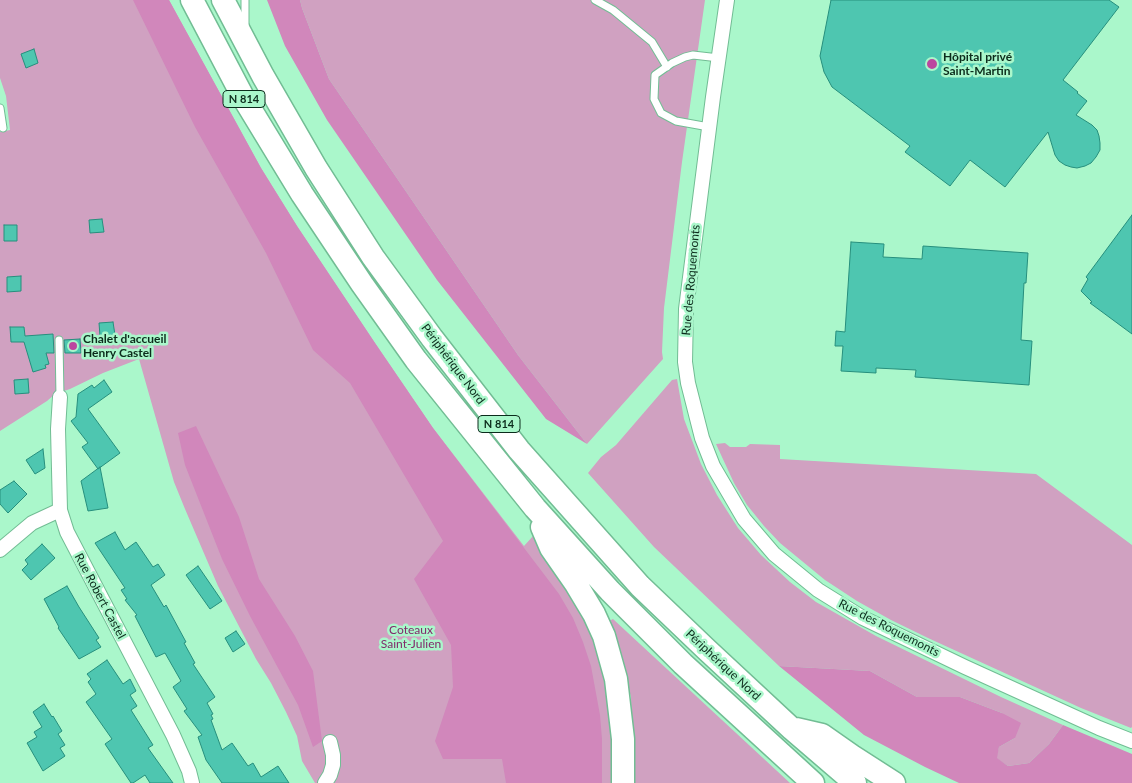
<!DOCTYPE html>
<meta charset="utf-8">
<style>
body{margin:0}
canvas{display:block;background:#aaf7cb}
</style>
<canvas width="1132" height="783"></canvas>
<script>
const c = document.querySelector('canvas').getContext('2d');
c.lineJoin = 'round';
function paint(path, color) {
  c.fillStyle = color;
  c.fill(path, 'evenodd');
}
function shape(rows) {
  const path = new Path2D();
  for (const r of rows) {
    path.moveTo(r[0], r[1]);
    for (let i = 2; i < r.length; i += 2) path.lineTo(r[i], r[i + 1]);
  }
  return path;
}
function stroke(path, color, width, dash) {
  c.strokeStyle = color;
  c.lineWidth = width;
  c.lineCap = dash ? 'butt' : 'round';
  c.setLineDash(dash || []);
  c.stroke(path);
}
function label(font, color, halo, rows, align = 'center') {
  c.font = font + ' Lato,sans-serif';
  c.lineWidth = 5;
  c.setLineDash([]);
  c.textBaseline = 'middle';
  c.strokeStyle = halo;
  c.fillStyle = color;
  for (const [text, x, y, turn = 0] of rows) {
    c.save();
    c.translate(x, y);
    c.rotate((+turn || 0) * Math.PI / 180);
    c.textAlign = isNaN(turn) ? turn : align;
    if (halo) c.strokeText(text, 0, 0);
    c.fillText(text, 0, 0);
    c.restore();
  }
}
paint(shape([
 [0,0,169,0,261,168,297,226,375,343,433,428,524,546,533,536,572,592,585,618,596,647,604,679,609,704,613,737,614,783,315,783,302,761,297,736,286,712,271,683,256,659,218,586,185,509,174,482,139,359,103,373,70,389,55,394,47,401,0,431,0,132,10,130,6,96,0,78],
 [300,0,705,0,682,162,664,308,662,352,663,359,587,444,518,355,329,79,302,8],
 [677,379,684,419,701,464,717,495,738,528,761,555,790,582,816,602,876,636,1001,697,1063,725,1049,744,1029,763,1008,766,996,758,999,747,1015,738,1002,713,960,697,917,697,870,671,779,666,654,547,588,473,601,457,616,445,672,380],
 [725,443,730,447,746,447,750,444,780,445,780,459,1036,474,1132,545,1132,727,1131,728,1081,708,928,638,891,620,857,601,825,580,780,543,764,526,747,505,734,483,716,444],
 [613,619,790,783,633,783,631,697,613,632,609,621]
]), '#d0a1c1');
paint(shape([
 [133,0,169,0,261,168,297,226,375,343,433,428,559,594,573,618,583,642,591,666,600,715,602,739,602,783,506,783,502,759,443,759,435,741,453,687,451,645,414,579,443,541,350,383,313,350,266,253,195,127],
 [267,0,300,0,302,8,329,79,518,355,587,444,546,419,437,280,327,120,285,46],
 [196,426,239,517,259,579,295,636,313,671,322,741,313,747,298,705,250,616,222,559,185,465,178,433],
 [779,666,870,671,917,697,960,697,1002,713,1021,723,1015,738,999,747,997,758,1008,766,1029,763,1049,744,1063,725,1132,754,1132,783,959,783,925,767,864,735]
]), '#d187bb');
const building = shape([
 [831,0,1109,0,1119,7,1063,80,1078,92,1077,93,1087,101,1076,115,1092,125,1097,130,1099,136,1100,143,1100,150,1096,157,1091,163,1085,166,1077,168,1071,167,1065,165,1059,161,1055,155,1048,132,1005,187,970,160,950,186,905,152,910,146,832,87,824,72,820,56,831,0],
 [34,49,38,63,26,68,21,54,34,49],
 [1132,215,1132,334,1090,303,1092,302,1081,291,1088,279,1086,277,1132,215],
 [102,219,104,232,90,233,89,220,102,219],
 [4,225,17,225,17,241,4,241,4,225],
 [851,242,884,244,883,257,922,259,923,246,1028,253,1026,283,1024,283,1021,340,1032,341,1029,385,915,377,916,370,876,368,876,373,841,371,843,346,835,346,836,331,845,332,851,242],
 [21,276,21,291,7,292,7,277,21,276],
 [113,322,115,335,100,336,99,323,113,322],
 [10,327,24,327,25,336,53,334,54,353,46,353,49,364,45,365,46,368,33,372,24,342,11,342,10,327],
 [80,339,81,353,65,353,64,340,80,339],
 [28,379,29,393,15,394,14,380,28,379],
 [104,380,112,392,88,409,120,453,98,469,82,447,88,443,71,421,76,417,78,394,92,385,94,388,104,380],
 [43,449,45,468,35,474,26,460,43,449],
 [100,467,108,508,88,511,81,481,100,467],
 [14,481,27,494,8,513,0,504,0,490,14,481],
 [115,532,125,550,136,542,153,567,158,564,165,575,151,585,164,607,166,605,186,642,184,643,195,663,193,664,215,697,207,703,213,714,211,715,213,719,211,720,222,750,232,743,248,766,253,763,261,777,278,766,289,783,222,783,206,760,198,737,202,735,184,711,187,709,173,687,181,681,165,653,156,657,135,616,137,615,125,600,127,599,121,590,125,588,95,543,115,532],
 [42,544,55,558,31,580,22,570,28,564,25,560,42,544],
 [198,566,222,601,210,609,186,575,198,566],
 [67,586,79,607,99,638,96,640,101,647,79,659,58,628,59,627,44,599,67,586],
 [236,631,245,644,233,652,225,638,236,631],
 [107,660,123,684,130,679,136,691,130,695,137,706,131,710,153,745,148,748,173,783,150,783,145,775,133,783,131,783,105,744,112,739,86,702,96,694,88,682,91,679,87,674,107,660],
 [44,704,52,717,53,716,62,731,58,734,65,745,60,748,65,756,43,771,27,743,37,737,34,732,42,727,33,712,44,704]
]);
paint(building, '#4ec6b0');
stroke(building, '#268f7d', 1);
const service = shape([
 [245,0,245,27],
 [595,0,613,10,652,42,667,67],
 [0,108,3,128],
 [709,127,676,121,661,113,654,99,655,75,672,63,685,57,693,55,719,58],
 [59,340,60,397]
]);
const minor = shape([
 [727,0,713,97,686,309,685,362,688,383,702,438,713,466,744,519,774,554,818,590,863,618,965,667,1099,728,1132,741],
 [60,397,58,429,60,510,67,532,173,735,189,771,192,783],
 [0,550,32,523,60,510],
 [325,783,330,775,333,765,333,755,330,742]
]);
const trunk = shape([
 [192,0,243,97,302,194,362,284,416,360,535,508,610,591,683,664,813,783],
 [223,0,263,76,316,168,373,257,432,338,519,450,640,586,706,649,792,729,855,783],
 [542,527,551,548,576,584,594,614,604,636,616,679,619,705,623,739,623,783],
 [796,729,822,735,852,756,894,783]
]);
stroke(service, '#72bd94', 9);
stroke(minor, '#72bd94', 16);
stroke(trunk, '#72bd94', 25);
stroke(service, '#fff', 7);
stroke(minor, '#fff', 14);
stroke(trunk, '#fff', 22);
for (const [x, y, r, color] of [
 [932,64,6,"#bc479f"],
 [73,346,5,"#bc479f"]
]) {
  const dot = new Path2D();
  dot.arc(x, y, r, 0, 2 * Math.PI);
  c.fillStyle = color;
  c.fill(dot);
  stroke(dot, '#aaf7cb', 2);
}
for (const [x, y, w] of [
 [244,99,42],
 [499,424,42]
]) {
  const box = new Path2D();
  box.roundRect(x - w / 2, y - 8.5, w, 17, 4);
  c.fillStyle = '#aaf7cb';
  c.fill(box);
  stroke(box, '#0c2c1c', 1);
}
label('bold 11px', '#0c2c1c', null, [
 ["N 814",244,99],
 ["N 814",499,424]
]);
label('bold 12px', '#0c2c1c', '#aaf7cb', [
 ["Hôpital privé",943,57],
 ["Saint-Martin",943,71],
 ["Chalet d'accueil",83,339],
 ["Henry Castel",83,353]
], 'left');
label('12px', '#0c2c1c', '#aaf7cb', [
 ["Rue des Roquemonts",691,280,-85],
 ["Périphérique Nord",453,364,53],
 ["Rue Robert Castel",100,596,62],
 ["Rue des Roquemonts",889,628,27],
 ["Périphérique Nord",723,665,43]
]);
label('12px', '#812a6b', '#aaf7cb', [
 ["Coteaux",411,630],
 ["Saint-Julien",411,644]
]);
</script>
